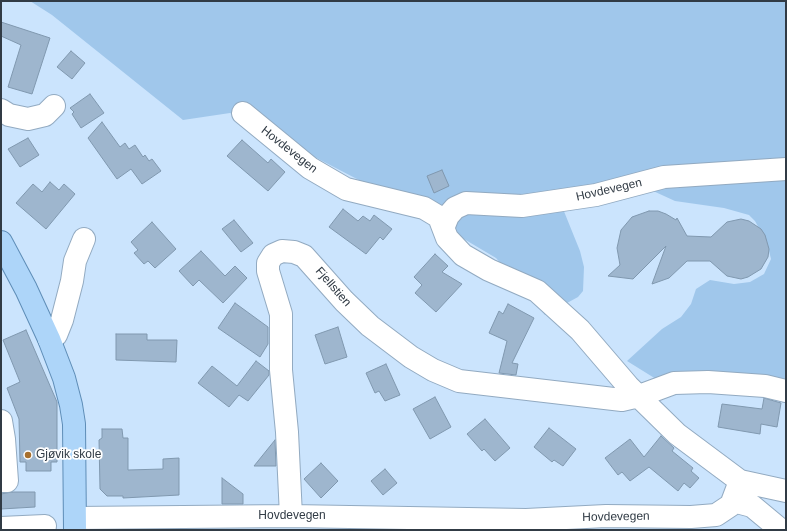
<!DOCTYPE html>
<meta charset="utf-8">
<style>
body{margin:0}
#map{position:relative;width:787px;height:531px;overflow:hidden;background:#cbe4fd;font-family:Helvetica,sans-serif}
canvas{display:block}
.frame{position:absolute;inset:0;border:2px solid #313b45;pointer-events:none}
</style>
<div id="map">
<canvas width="787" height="531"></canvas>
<div class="frame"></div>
</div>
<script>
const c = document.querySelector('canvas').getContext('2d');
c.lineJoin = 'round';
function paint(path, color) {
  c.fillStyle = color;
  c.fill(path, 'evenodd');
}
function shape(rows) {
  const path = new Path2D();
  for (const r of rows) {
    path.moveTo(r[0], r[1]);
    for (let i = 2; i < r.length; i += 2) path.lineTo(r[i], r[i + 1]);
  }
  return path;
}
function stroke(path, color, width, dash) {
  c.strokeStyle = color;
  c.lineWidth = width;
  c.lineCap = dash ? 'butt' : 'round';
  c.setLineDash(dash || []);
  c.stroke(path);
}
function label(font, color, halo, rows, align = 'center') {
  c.font = font + ' Helvetica,sans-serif';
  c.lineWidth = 3.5;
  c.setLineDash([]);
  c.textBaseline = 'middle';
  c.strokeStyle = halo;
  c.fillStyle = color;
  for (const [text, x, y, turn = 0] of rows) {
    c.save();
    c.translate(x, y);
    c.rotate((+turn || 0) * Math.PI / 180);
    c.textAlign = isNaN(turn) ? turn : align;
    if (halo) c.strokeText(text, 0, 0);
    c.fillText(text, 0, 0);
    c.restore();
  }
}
paint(shape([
 [30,1,786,1,786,391,656,379,627,361,662,329,681,317,691,304,696,289,710,280,734,284,750,282,764,274,771,259,767,243,755,221,749,215,724,208,675,201,651,190,561,204,580,251,584,267,583,291,578,297,545,315,496,258,405,204,230,113,183,120,52,15]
]), '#a0c7eb');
const building = shape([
 [1,22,50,38,32,94,8,87,21,45,1,36,1,22],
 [71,51,85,63,72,79,57,67,71,51],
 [90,94,104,113,81,128,72,114,74,112,70,108,90,94],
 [102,122,120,147,125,143,129,149,135,145,143,157,145,155,149,161,152,159,161,171,142,184,131,169,117,179,88,138,102,122],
 [28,138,39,155,20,167,8,149,28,138],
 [242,140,268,163,271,159,285,172,268,191,227,156,242,140],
 [442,170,449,186,434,193,427,176,442,170],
 [50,182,59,190,64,184,75,194,46,229,16,203,33,184,42,192,50,182],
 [343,209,358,221,363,216,370,221,374,215,392,229,383,240,380,237,366,254,329,227,343,209],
 [649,211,658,211,666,214,676,220,677,218,687,236,711,237,727,222,741,219,749,221,761,229,765,235,769,249,768,257,761,269,748,277,741,279,727,276,710,261,687,261,669,278,652,284,666,246,633,279,608,276,620,265,617,248,621,230,632,217,649,211],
 [234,220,253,243,241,252,222,229,234,220],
 [152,222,176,249,155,268,148,261,144,264,134,253,138,250,131,242,152,222],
 [201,251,225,276,235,266,247,278,223,303,199,280,193,286,179,271,201,251],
 [435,254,448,266,442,272,462,284,436,312,415,293,422,285,414,277,435,254],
 [235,303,268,327,268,344,260,357,218,328,235,303],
 [508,304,534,318,512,363,518,364,516,375,499,373,507,341,489,333,499,311,503,314,508,304],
 [338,327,347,357,325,364,315,335,338,327],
 [26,330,57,402,57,462,51,462,51,471,26,471,26,462,20,462,19,419,7,388,20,382,3,340,26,330],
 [116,334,147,334,147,340,177,340,176,362,116,360,116,334],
 [256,361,269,371,269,375,248,401,239,395,229,407,198,383,212,366,237,386,256,361],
 [386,364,400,395,385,401,379,391,375,393,366,373,386,364],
 [435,397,451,427,430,439,413,409,435,397],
 [764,398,781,403,777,427,761,424,760,434,718,427,722,404,762,409,764,398],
 [485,419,510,448,495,461,484,449,482,451,467,434,485,419],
 [549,428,576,449,563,466,554,460,552,462,534,447,549,428],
 [102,429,122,429,123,438,128,438,128,470,163,469,163,459,179,458,179,495,123,498,123,496,107,496,100,489,99,440,102,438,102,429],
 [661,436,674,448,672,451,693,468,691,471,699,478,690,488,684,483,678,491,649,467,630,481,622,472,618,475,605,458,630,439,644,457,661,436],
 [275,440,276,466,254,466,275,440],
 [321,463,338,481,321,498,304,479,321,463],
 [385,469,397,483,383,495,371,481,385,469],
 [222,478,243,494,243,504,222,504,222,478],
 [12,492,35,492,35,507,1,509,1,494,12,492]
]);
paint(building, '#9eb6ce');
stroke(building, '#8098af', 1);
const minor = shape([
 [1,110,9,115,28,119,45,115,54,106],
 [243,113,310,168,346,189,424,208,439,217,447,238,463,255,489,270,537,291,580,330,628,386,677,434,740,481,786,491],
 [444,226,448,216,455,208,466,203,522,206,596,195,664,177,786,169],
 [49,339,56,335,62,320,72,281,75,261,84,239],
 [1,421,4,439,7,481,1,481],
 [733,501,752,506,781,530],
 [291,516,287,432,281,370,281,314,268,271,268,263,273,255,282,251,294,252,304,256,344,301,370,326,411,357,433,370,459,381,622,400,639,396,674,383,708,382,765,386,786,391],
 [75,518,291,516,526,520,606,516,691,517,716,515,731,505,740,481],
 [1,528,45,526]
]);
const major = shape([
 [1,242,26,289,49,339,64,378,71,405,74,424,75,530]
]);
stroke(minor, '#92aac1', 24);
stroke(major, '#5e8db7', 24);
stroke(minor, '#fff', 22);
stroke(major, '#add5f9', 22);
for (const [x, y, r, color] of [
 [28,455,4,"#a76f2d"]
]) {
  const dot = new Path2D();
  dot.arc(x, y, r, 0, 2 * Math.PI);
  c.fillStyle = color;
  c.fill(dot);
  stroke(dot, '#fff', 1.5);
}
label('12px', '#313b45', '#fff', [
 ["Hovdevegen",289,150,38],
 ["Hovdevegen",609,190,-13],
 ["Fjellstien",333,287,49],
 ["Hovdevegen",292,516],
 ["Hovdevegen",616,517,-1]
]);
label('12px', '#313b45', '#fff', [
 ["Gjøvik skole",36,455]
], 'left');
</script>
